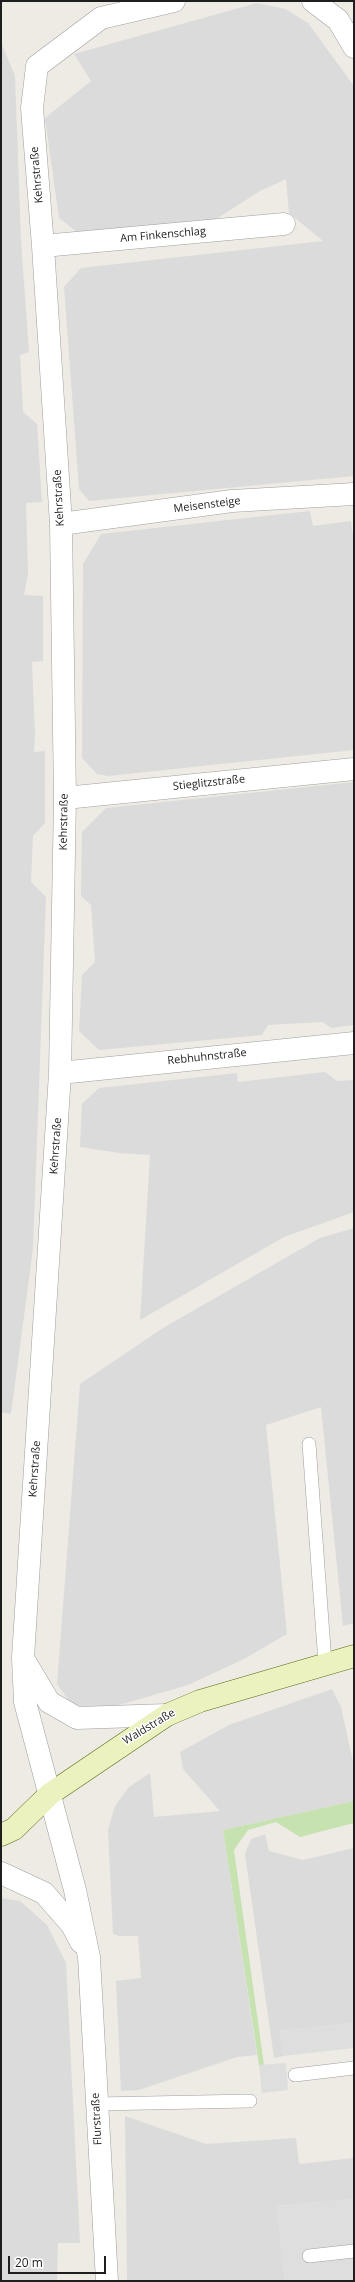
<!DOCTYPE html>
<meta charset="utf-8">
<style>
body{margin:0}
#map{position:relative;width:355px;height:2282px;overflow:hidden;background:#eeebe5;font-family:"Open Sans",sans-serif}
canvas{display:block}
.frame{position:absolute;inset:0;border:2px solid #1e1e1e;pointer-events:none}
.scale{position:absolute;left:8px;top:2256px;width:98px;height:18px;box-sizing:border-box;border:2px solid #1e1e1e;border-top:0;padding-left:5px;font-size:12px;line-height:14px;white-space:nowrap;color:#1e1e1e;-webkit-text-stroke:3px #fff;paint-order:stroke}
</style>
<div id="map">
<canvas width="355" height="2282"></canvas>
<div class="frame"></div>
<div class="scale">20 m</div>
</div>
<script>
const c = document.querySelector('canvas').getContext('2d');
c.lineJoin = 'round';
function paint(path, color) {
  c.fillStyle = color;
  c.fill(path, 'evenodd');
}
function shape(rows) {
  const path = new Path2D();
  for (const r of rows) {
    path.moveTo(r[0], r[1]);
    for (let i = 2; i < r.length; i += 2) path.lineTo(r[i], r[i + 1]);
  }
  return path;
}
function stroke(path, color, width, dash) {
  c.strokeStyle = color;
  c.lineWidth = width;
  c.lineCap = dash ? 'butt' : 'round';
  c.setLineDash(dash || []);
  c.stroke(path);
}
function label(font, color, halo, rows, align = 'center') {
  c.font = font + ' "Open Sans",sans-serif';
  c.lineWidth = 3;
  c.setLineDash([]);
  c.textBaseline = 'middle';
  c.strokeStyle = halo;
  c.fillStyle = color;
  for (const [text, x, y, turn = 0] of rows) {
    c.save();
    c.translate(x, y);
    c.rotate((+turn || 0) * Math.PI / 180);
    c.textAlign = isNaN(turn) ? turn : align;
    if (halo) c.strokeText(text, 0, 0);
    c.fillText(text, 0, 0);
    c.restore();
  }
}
paint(shape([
 [257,3,285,9,308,23,354,86,354,476,89,501,79,489,64,287,81,268,323,241,289,213,286,179,260,191,213,221,77,232,59,218,45,118,91,81,74,54],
 [1,42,15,76,21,241,29,352,20,355,23,412,37,424,42,502,26,503,28,574,24,595,43,596,43,661,32,662,35,734,34,752,45,751,45,823,33,836,31,882,46,897,33,1249,11,1414,1,1412],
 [310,511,313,526,351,521,354,544,354,750,108,776,97,774,82,758,83,564,101,534],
 [354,782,354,1025,331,1028,323,1022,268,1025,262,1035,99,1050,79,1031,82,975,95,962,91,905,81,896,82,832,106,808],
 [325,1072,337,1081,354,1080,354,1212,284,1237,140,1320,150,1155,119,1153,80,1147,82,1104,99,1088,237,1073,238,1082],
 [354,1228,354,1623,343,1626,321,1407,266,1425,287,1634,244,1659,188,1685,109,1708,72,1705,57,1684,80,1384,163,1328,320,1238],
 [332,1689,341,1707,354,1766,354,1801,223,1830,257,2055,237,2057,139,2090,121,2091,116,1981,141,1978,138,1936,119,1936,113,1934,108,1830,115,1806,129,1787,150,1773,154,1817,220,1811,183,1769,180,1752,229,1725],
 [265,1834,269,1851,303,1860,354,1848,354,2023,280,2031,283,2056,274,2058,245,1854,251,1839],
 [1,1898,20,1901,47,1925,66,1963,80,2243,58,2243,57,2281,1,2281],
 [125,2116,206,2144,296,2138,299,2164,354,2158,354,2199,277,2206,285,2281,127,2281]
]), '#dcdbdb');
paint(shape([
 [354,1801,354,1823,300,1837,276,1822,248,1830,234,1850,264,2065,259,2065,223,1830]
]), '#c6e2b1');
paint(shape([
 [354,2023,354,2048,283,2056,280,2031],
 [286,2063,288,2090,262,2093,259,2065],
 [354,2199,354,2281,285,2281,277,2206]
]), '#dedede');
const lane = shape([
 [309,1444,325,1663],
 [295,2075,354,2068],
 [97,2104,250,2101],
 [309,2256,354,2251]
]);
const street = shape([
 [313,1,338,20,354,47],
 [43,246,284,224],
 [61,524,232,501,354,494],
 [65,798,354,769],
 [60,1073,354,1043],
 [24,1660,49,1702,77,1718,167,1715],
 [1,1873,44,1893,72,1925,81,1942],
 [107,2281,89,1957,75,1890,25,1702,23,1658,60,1073,65,798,61,524,43,246,32,108,37,66,101,18,174,1]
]);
const secondary = shape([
 [1,1835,14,1829,50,1794,167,1715,200,1701,354,1656]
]);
stroke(lane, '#9f9f9f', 14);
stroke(street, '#9f9f9f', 23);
stroke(secondary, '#5a6812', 23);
stroke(lane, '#fff', 13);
stroke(street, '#fff', 22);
stroke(secondary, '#ecf2bf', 22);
label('11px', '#1e1e1e', '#fff', [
 ["Kehrstraße",37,175,-95],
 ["Am Finkenschlag",163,235,-5],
 ["Kehrstraße",59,498,-93],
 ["Meisensteige",207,505,-7],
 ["Stieglitzstraße",209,783,-6],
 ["Kehrstraße",64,822,-89],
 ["Rebhuhnstraße",207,1057,-6],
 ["Kehrstraße",56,1146,-86],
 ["Kehrstraße",35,1469,-86],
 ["Waldstraße",149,1727,-31],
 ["Flurstraße",97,2119,-93]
]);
</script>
